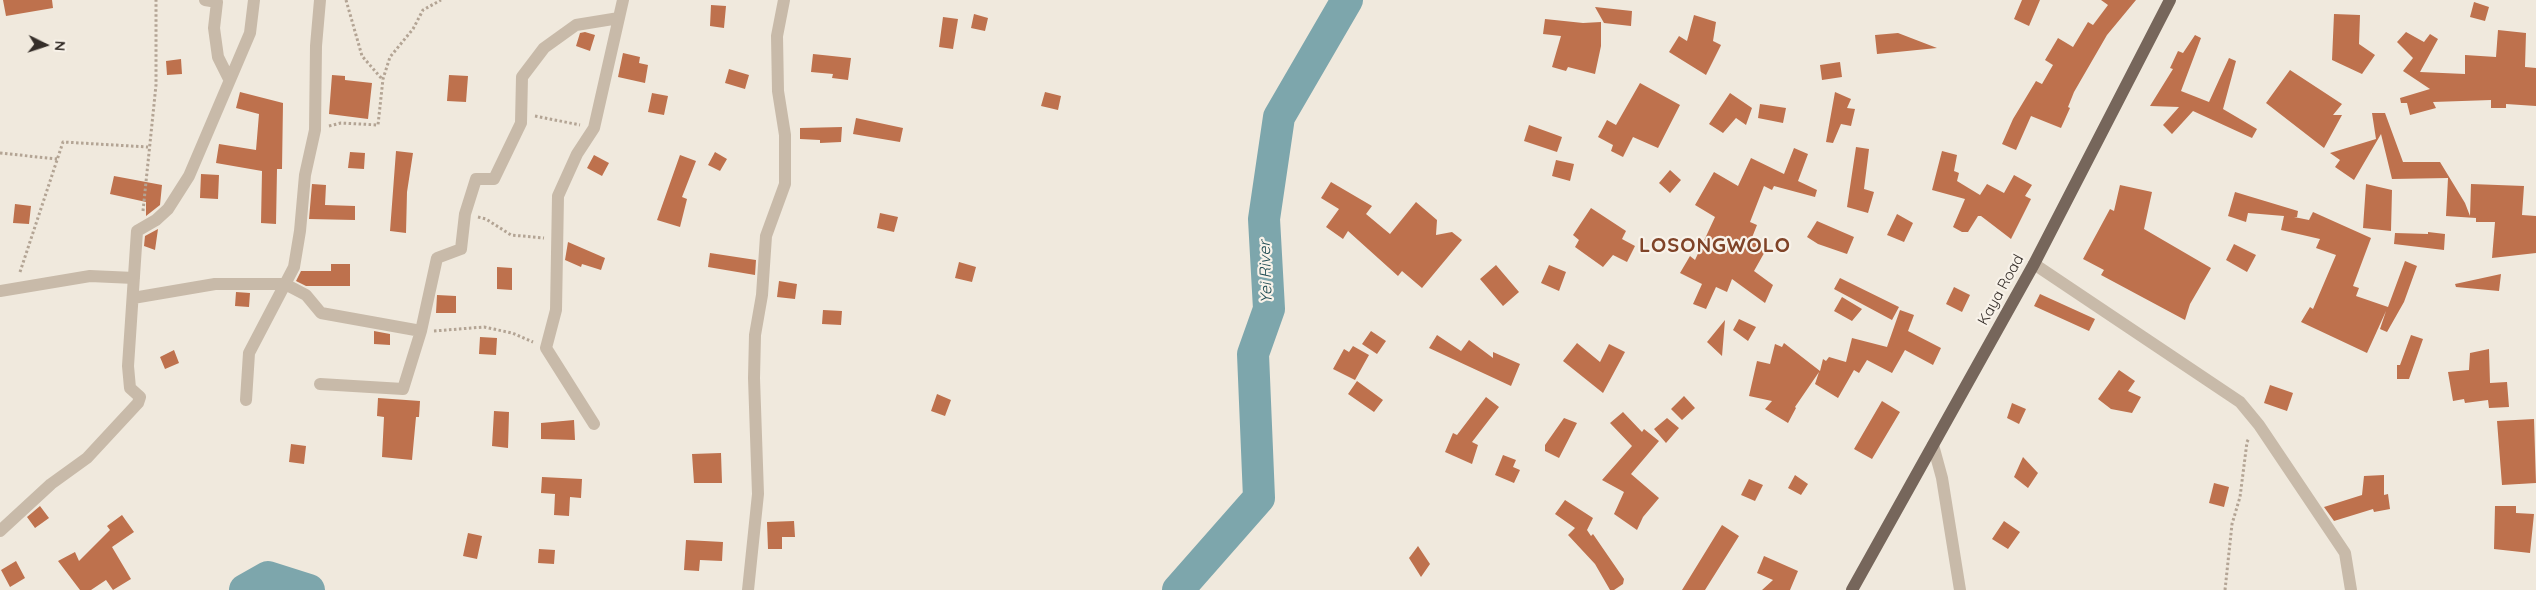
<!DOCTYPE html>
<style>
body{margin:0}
#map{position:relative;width:2536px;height:590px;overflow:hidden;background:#f0e9dd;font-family:Quicksand,sans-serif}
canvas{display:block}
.north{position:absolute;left:20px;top:20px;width:50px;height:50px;-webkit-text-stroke:4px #f8f2e9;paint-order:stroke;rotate:94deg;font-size:14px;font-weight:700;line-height:20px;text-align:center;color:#352e29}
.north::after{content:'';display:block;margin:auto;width:18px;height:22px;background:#352e29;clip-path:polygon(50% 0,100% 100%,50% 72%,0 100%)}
</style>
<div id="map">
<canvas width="2536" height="590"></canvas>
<div class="north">N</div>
</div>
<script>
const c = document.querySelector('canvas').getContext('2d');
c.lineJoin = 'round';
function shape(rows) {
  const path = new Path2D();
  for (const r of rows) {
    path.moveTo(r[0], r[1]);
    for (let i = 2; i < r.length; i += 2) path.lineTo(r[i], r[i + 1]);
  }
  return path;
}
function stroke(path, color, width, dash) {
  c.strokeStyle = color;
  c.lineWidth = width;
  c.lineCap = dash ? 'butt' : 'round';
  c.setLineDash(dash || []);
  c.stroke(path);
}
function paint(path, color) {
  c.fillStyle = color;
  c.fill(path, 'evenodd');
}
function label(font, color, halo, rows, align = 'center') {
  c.font = font + ' Quicksand,sans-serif';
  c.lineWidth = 4.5;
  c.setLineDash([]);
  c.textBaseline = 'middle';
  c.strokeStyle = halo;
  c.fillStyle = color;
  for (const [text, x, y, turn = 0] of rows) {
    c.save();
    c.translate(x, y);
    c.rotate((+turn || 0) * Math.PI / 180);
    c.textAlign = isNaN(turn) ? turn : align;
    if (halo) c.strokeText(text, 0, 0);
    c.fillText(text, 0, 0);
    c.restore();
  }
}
stroke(shape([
 [245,590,268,577,309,590],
 [1178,590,1259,498,1253,354,1269,309,1264,219,1279,117,1347,0]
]), '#7da6ac', 32);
paint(shape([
 [3,0,52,0,53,8,6,16],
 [2022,0,2040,0,2029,26,2014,19],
 [2101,0,2136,0,2107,35,2074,92,2068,107,2070,108,2061,128,2031,116,2016,150,2002,144,2013,119,2036,81,2042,84,2053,65,2045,60,2058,38,2073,47,2088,22,2093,25,2108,5],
 [2474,2,2489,7,2485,21,2470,17],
 [711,5,726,6,724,28,710,26],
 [1595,7,1632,11,1631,26,1604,23],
 [974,14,988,18,985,31,971,28],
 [2334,14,2360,15,2359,44,2375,55,2362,74,2332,60],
 [1694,15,1716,22,1713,41,1721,45,1706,75,1669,52,1679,36,1687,41],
 [943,17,958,19,953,49,939,47],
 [1545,19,1583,23,1601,22,1601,46,1595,74,1568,67,1566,71,1552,67,1561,36,1543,34],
 [2498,30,2526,33,2525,67,2536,68,2536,106,2506,104,2506,108,2491,108,2491,100,2433,102,2436,108,2410,115,2407,103,2401,103,2400,98,2430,89,2403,71,2413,58,2397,42,2406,32,2424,42,2430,34,2438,39,2420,72,2465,74,2465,55,2496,57],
 [585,32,595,35,590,51,576,46,580,33],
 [1898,33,1937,48,1877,54,1875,35],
 [2195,35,2201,38,2181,91,2209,102,2229,58,2236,61,2223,109,2257,129,2252,138,2193,111,2172,134,2163,125,2179,107,2150,106,2173,69,2170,68,2178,51,2183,53],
 [623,53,640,57,639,63,648,65,645,83,618,77],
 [813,54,851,58,848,80,832,78,833,74,811,72],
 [181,59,182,74,167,75,166,61],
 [1840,62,1842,77,1822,80,1820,65],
 [729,69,749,75,745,89,725,83],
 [2290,70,2342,104,2333,115,2342,115,2324,148,2266,103],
 [332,75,345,76,345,80,372,83,368,119,329,114],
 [449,75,468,76,466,102,447,101],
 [1640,83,1680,105,1658,148,1633,137,1623,157,1611,151,1613,145,1598,137,1607,120,1616,125],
 [240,92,283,103,282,169,277,169,276,224,261,223,262,171,216,163,219,144,256,150,259,114,236,108],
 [1045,92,1061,96,1058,110,1041,106],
 [1835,92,1851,99,1847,108,1855,109,1851,126,1841,124,1833,143,1826,142],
 [652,93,668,96,664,115,648,112],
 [1730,93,1752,108,1746,125,1736,118,1723,133,1709,124],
 [1760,104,1786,108,1783,123,1758,118],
 [2372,113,2385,113,2403,162,2440,162,2465,203,2470,216,2471,184,2524,186,2522,215,2536,216,2536,253,2492,258,2495,222,2476,222,2476,218,2446,216,2448,178,2392,179,2381,134,2354,180,2335,167,2340,160,2330,153,2376,139],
 [856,118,903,128,900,142,853,134],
 [1529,125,1562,137,1557,152,1524,141],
 [842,127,841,142,820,143,820,140,800,139,800,128],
 [1856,147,1869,149,1864,189,1874,192,1868,213,1847,207],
 [1794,148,1808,154,1798,181,1817,190,1815,197,1774,186,1772,190,1764,186,1750,222,1757,225,1751,240,1767,248,1754,271,1773,285,1765,303,1732,279,1727,292,1716,287,1706,309,1693,304,1702,284,1680,273,1690,256,1695,260,1715,217,1695,205,1714,172,1738,186,1751,158,1784,174],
 [396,151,413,153,407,192,406,233,390,231],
 [1942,151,1957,155,1954,171,1959,173,1957,181,1980,195,1987,184,2004,193,2014,175,2032,185,2025,196,2031,199,2011,239,1981,216,1978,216,1968,232,1962,232,1953,227,1965,199,1932,190],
 [350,152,365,153,364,169,348,168],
 [715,152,727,159,720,171,708,165],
 [594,155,609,163,602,176,587,168],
 [680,155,696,161,682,197,687,199,680,227,657,220],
 [1556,160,1574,164,1570,181,1552,176],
 [1670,170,1681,180,1670,193,1659,183],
 [201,174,219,175,218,199,200,198],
 [114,176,162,185,160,205,146,216,146,202,110,194],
 [1331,182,1372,206,1366,214,1390,234,1416,202,1437,220,1436,235,1452,232,1462,240,1422,288,1402,271,1398,276,1348,231,1343,239,1326,227,1339,209,1321,198],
 [312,184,326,185,325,205,355,206,355,220,309,219],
 [2366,184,2392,190,2391,231,2363,228],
 [2120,185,2152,192,2144,229,2211,268,2190,304,2185,320,2101,275,2104,270,2083,259,2110,209,2114,211],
 [2235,192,2298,211,2297,217,2294,217,2309,220,2313,212,2371,238,2353,286,2359,288,2356,296,2388,307,2405,261,2417,266,2404,302,2387,332,2380,329,2386,311,2367,353,2301,322,2310,307,2313,309,2336,255,2316,248,2320,239,2281,230,2284,216,2248,213,2246,222,2228,216],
 [15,204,31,206,29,224,13,223],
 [1591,208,1626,231,1622,239,1635,246,1627,262,1613,255,1603,267,1575,247,1579,240,1573,235],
 [880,213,898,217,894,232,877,228],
 [1897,214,1913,223,1904,242,1887,235],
 [1817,221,1854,237,1847,254,1818,244,1807,237],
 [158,229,155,250,144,246,145,236],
 [2428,232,2445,234,2444,250,2394,244,2395,233,2428,234],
 [568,242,605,258,601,270,582,264,581,267,565,260],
 [2234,244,2256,255,2247,272,2226,260],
 [710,253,756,260,755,275,708,267],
 [959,262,976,267,972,282,955,278],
 [331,264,350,264,350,286,306,286,296,281,301,271,331,271],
 [1496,265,1519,292,1503,306,1480,279],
 [1549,265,1566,272,1559,291,1541,283],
 [497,267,512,268,512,290,497,289],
 [2501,274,2499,291,2456,287,2455,284],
 [1840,278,1899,307,1892,320,1834,289],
 [779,281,797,284,795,299,777,297],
 [1954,287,1970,295,1962,312,1946,304],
 [236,292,250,293,249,307,235,306],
 [2040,294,2095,319,2089,331,2034,306],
 [437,295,456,296,456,313,436,313],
 [1842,297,1862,309,1852,321,1834,311],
 [823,310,842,311,841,325,822,324],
 [1900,310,1914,315,1908,331,1941,348,1933,365,1905,350,1892,373,1867,360,1859,373,1854,370,1838,398,1815,384,1819,372,1795,407,1796,408,1788,423,1765,409,1772,401,1749,396,1757,361,1770,364,1775,344,1782,347,1784,343,1820,371,1823,359,1826,361,1829,357,1846,362,1852,338,1887,347],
 [1739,319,1756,327,1748,341,1733,330],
 [1725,320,1722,356,1707,342],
 [374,331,390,334,390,345,374,344],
 [1371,331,1386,341,1377,354,1362,344],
 [1437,335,1461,351,1469,340,1493,358,1493,352,1520,364,1511,386,1429,348],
 [2411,335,2423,339,2409,379,2397,379,2397,365,2400,365],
 [480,337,497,338,496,355,479,354],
 [1577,343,1600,362,1609,344,1625,352,1603,393,1563,361],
 [1353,346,1369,355,1355,380,1333,369,1344,349,1349,352],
 [2489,349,2490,383,2507,382,2509,407,2489,408,2488,400,2465,403,2464,399,2453,401,2448,372,2469,370,2470,353],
 [174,350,179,363,165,369,160,357],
 [2119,370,2135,381,2128,391,2141,397,2132,413,2111,409,2098,399],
 [1357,381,1383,400,1374,412,1348,394],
 [2270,385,2293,393,2287,411,2264,403],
 [937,394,951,400,945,416,931,411],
 [1684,396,1695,408,1682,420,1671,409],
 [1486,397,1499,407,1472,442,1478,445,1472,464,1445,452,1453,433,1457,435],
 [378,398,420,401,419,417,416,417,412,460,382,457,384,417,377,416],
 [1882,401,1900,412,1872,459,1854,449],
 [2012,403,2026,409,2019,424,2007,418],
 [494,411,509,412,508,448,492,446],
 [1623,412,1642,432,1644,429,1659,441,1631,474,1659,498,1643,517,1637,530,1614,514,1624,492,1602,480,1632,446,1610,423],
 [1564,418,1577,423,1559,458,1545,451,1545,445],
 [1667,418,1679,428,1666,443,1654,429],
 [2534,419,2536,483,2502,485,2497,421],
 [574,420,575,440,541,439,541,423],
 [291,444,306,446,304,464,289,462],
 [721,453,722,483,694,483,692,454],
 [1503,455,1516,460,1513,467,1520,470,1514,483,1495,475],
 [2023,457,2038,473,2028,488,2014,477],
 [1795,475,1808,484,1801,495,1788,488],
 [2384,475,2384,495,2388,494,2390,509,2374,512,2373,509,2334,521,2324,507,2362,495,2364,476],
 [542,477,582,479,581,498,570,497,569,516,554,515,555,494,541,493],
 [1749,479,1763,485,1755,501,1741,495],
 [2214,483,2229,487,2224,507,2209,503],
 [1565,500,1593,518,1587,530,1591,536,1593,534,1624,579,1623,584,1614,590,1610,590,1595,564,1568,535,1575,528,1555,514],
 [40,506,49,518,35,528,27,517],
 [2495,506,2516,506,2516,513,2534,514,2530,553,2494,549],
 [122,515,134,532,112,547,131,579,113,590,106,580,91,590,80,590,58,561,75,552,79,561,110,530,107,526],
 [794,521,795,537,782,537,782,549,768,549,767,522],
 [2004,521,2020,532,2008,549,1992,539],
 [1722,525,1739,536,1705,590,1682,590],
 [468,533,482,536,477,559,463,556],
 [686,540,723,542,722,561,700,560,699,571,684,570],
 [1418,546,1430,564,1421,577,1409,558],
 [539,549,555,550,554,564,538,563],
 [1764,556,1798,571,1790,590,1762,590,1773,580,1757,573],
 [16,561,25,578,10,587,1,570]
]), '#be714d');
stroke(shape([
 [346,0,362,56,382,79],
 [535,116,580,125],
 [329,126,341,123,378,125,383,79,390,57,413,29,423,10,441,0],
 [0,153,57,159],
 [143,211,156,85,156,0],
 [478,217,486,219,511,235,544,238],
 [20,272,63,142,148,147],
 [434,331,484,327,512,333,533,342],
 [2225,590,2232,524,2240,497,2247,442,2249,438]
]), '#b3a494', 3, [2.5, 2.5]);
stroke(shape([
 [205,0,217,2,214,28,218,57,229,79],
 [2034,264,2240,402,2259,425,2345,553,2351,590],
 [0,291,90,276,134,278],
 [133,298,215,284,285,284,306,295,321,313,421,331],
 [320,384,403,389,421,331,437,258,461,249,465,214,476,179,494,179,521,123,522,77,544,48,576,25,619,18],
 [246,400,249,353,294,267,300,231,305,175,315,130,316,46,320,0],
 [594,424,546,348,556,310,558,196,577,154,594,128,623,0],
 [1933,445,1942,478,1960,590],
 [0,531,51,484,87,458,138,403,140,397,130,388,128,366,137,231,156,220,168,209,189,176,250,33,254,0],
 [748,590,758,494,754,378,755,335,762,295,766,236,785,184,785,135,778,91,777,36,784,0]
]), '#c8baa9', 12);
stroke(shape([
 [1852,590,2034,264,2170,0]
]), '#76665b', 12);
label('15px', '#352e29', '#f8f2e9', [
 ["Kaya Road",2001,290,-61]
]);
label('italic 16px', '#214d54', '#f8f2e9', [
 ["Yei River",1266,272,-92]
]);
c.letterSpacing = '1px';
label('bold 20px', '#7f4327', '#f8f2e9', [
 ["LOSONGWOLO",1715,246]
]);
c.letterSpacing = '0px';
</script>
